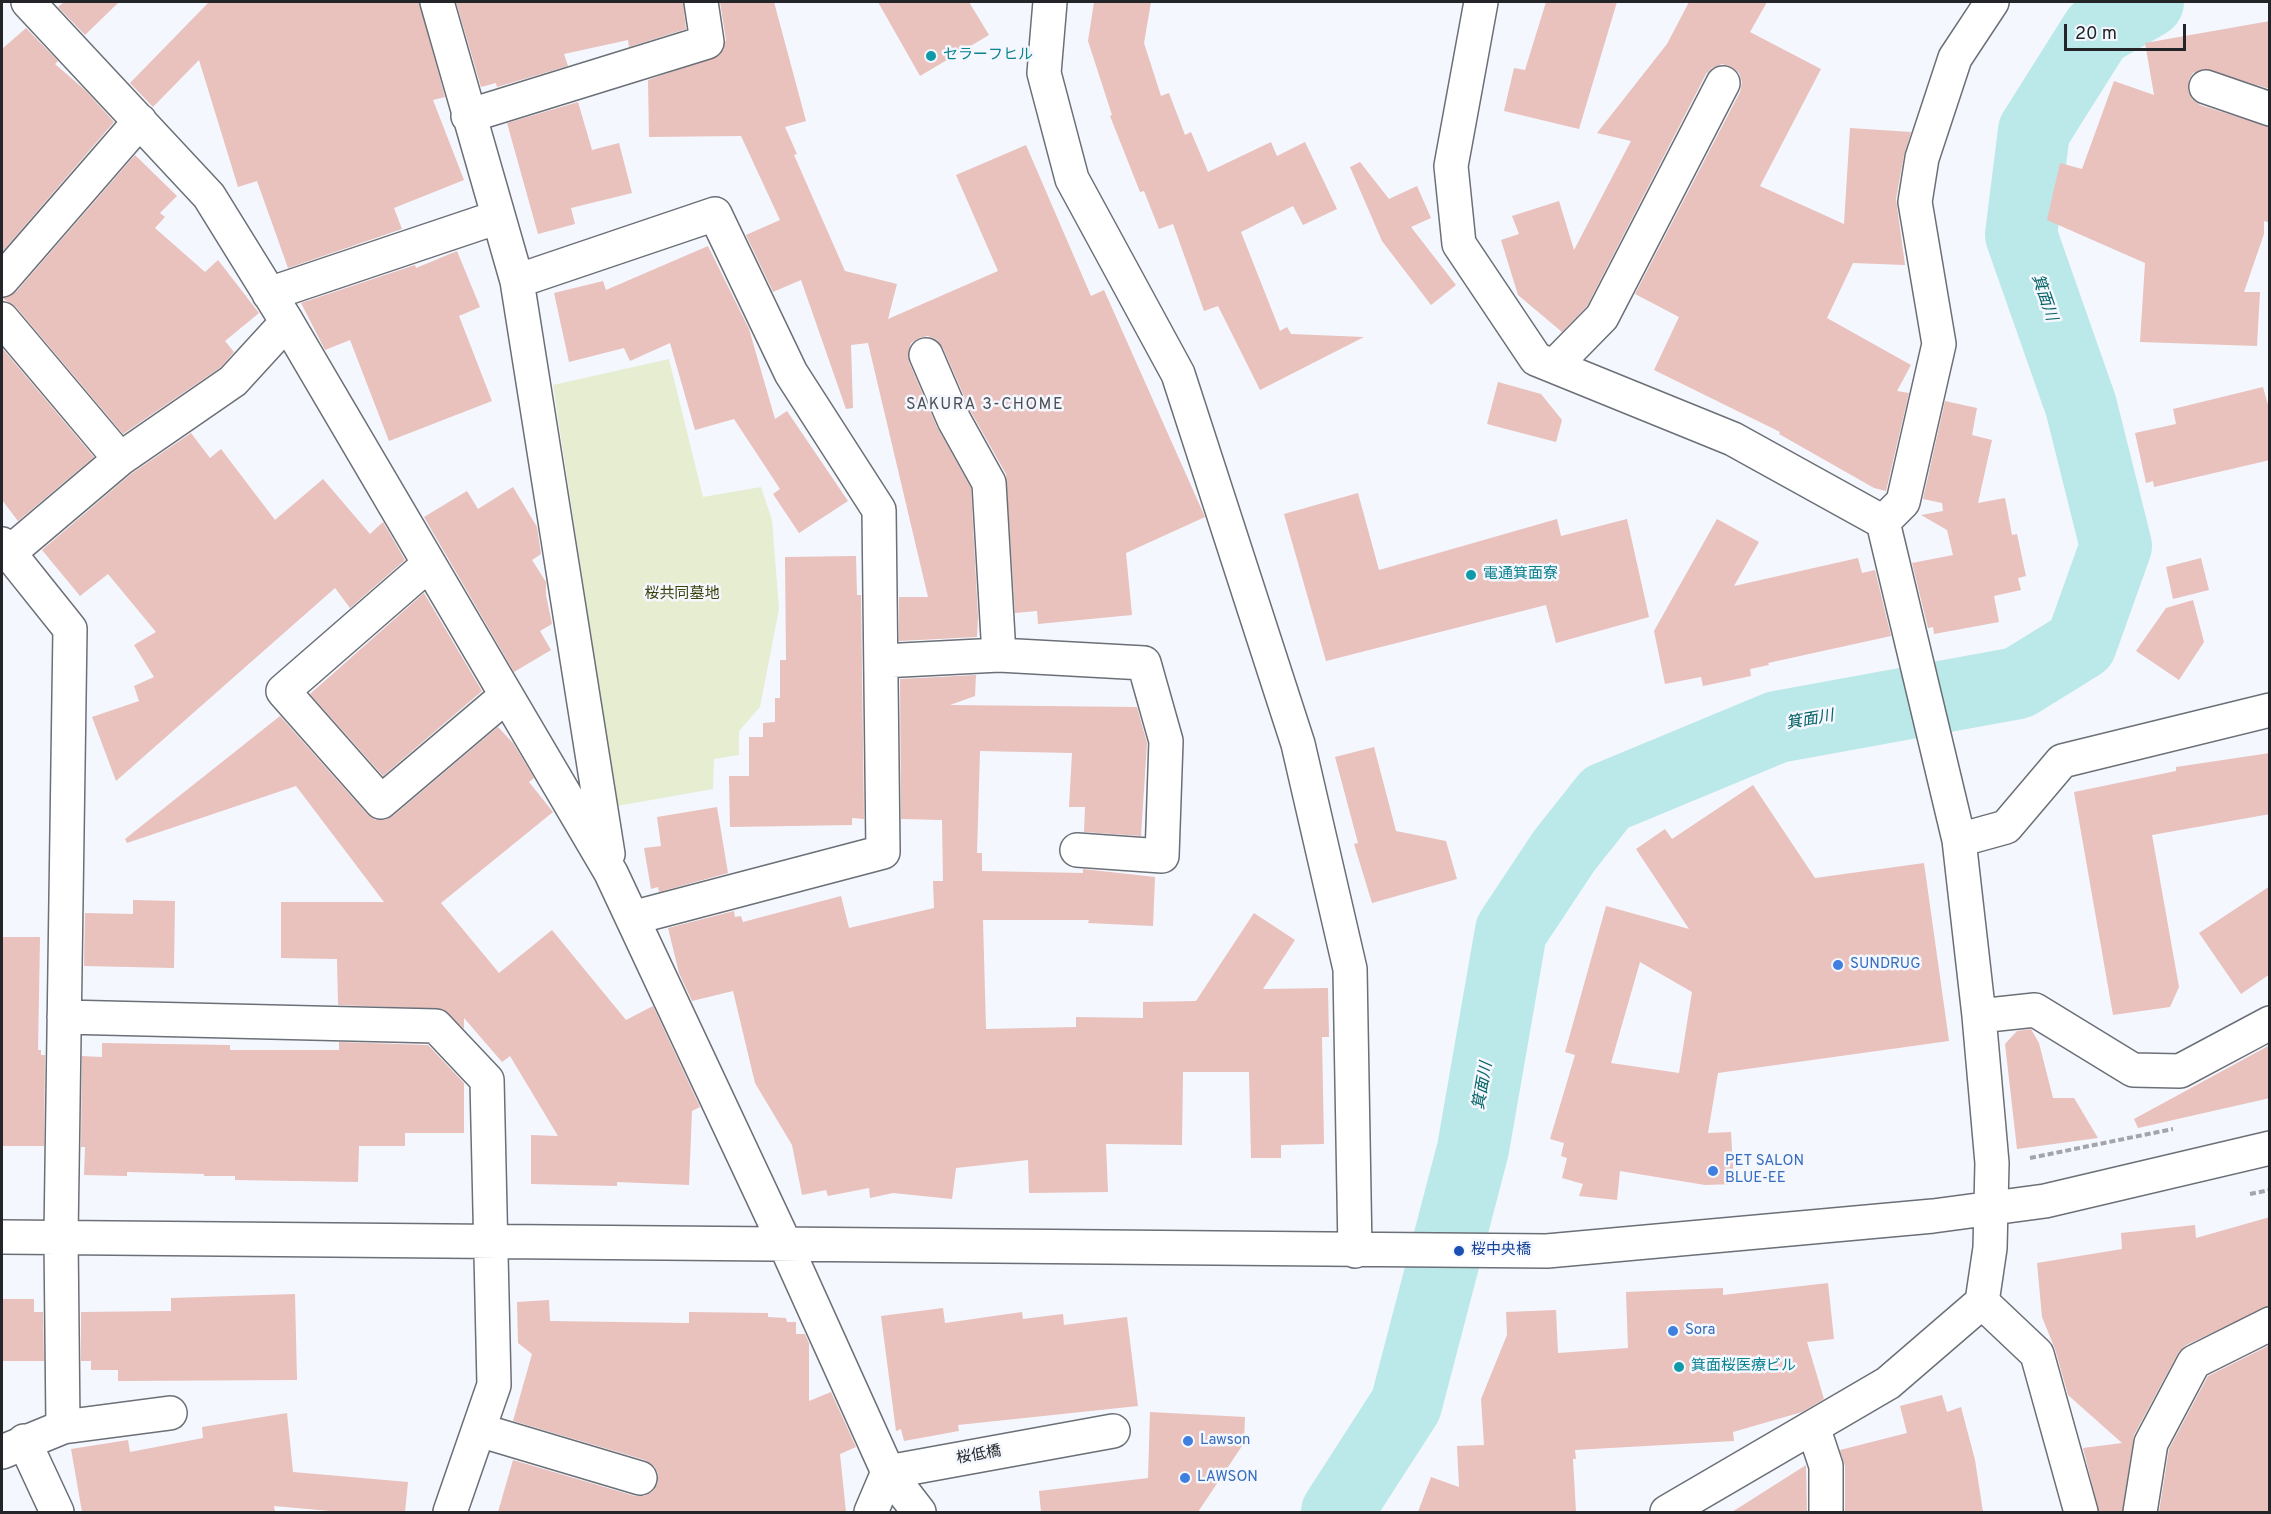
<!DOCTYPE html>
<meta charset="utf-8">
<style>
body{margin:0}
#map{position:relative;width:2271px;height:1514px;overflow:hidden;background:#f4f7fe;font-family:Overpass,sans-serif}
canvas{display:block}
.frame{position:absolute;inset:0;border:3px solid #232528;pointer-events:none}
.scale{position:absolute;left:2064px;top:24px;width:122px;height:27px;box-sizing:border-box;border:3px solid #232528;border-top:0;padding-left:8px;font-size:18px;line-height:21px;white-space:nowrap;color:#232528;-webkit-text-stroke:4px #f4f7fe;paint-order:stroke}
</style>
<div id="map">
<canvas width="2271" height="1514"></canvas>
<div class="frame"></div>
<div class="scale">20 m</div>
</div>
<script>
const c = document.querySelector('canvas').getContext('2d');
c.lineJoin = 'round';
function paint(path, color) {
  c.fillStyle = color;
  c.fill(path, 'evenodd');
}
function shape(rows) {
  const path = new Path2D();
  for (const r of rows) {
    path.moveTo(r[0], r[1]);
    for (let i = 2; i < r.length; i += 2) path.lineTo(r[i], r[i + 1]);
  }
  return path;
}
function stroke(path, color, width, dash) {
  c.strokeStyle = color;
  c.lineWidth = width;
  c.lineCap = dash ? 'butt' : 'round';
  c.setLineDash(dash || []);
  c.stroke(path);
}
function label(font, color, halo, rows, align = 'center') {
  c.font = font + ' Overpass,"Noto Sans JP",sans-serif';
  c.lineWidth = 5;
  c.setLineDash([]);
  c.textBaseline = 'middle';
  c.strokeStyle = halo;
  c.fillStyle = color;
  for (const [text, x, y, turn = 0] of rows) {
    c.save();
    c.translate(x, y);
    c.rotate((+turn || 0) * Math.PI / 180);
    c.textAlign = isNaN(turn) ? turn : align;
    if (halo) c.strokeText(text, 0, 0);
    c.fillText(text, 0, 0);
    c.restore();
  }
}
paint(shape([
 [669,359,703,497,761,487,772,520,779,609,760,707,739,731,739,755,714,759,713,789,617,806,553,385]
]), '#e6edd0');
stroke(shape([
 [1337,1512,1406,1405,1473,1149,1511,931,1564,851,1606,798,1777,727,2018,683,2081,644,2116,546,2081,406,2021,235,2034,131,2097,31,2148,2]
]), '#bbe8e8', 72);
paint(shape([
 [64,2,119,2,85,35,58,7],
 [209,2,419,2,445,97,433,100,464,180,394,208,402,229,288,268,257,181,238,187,199,60,153,107,130,83],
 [456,2,683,2,686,29,629,47,628,40,564,54,568,66,497,87,496,83,481,87],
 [720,2,774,2,806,121,785,127,797,154,794,155,845,271,897,284,888,319,998,271,956,175,1026,145,1091,296,1104,290,1205,517,1126,553,1132,615,1038,624,1037,611,1015,613,1006,474,971,412,943,348,937,340,928,336,919,338,911,343,908,352,909,362,937,427,971,488,978,617,977,637,899,641,899,597,928,597,868,343,851,345,853,408,846,409,801,280,773,292,746,235,780,220,741,136,649,137,648,80,720,55,726,40],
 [878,2,969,2,989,35,920,76],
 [1094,2,1151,2,1144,43,1161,96,1169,93,1185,135,1191,132,1208,172,1271,142,1277,156,1305,142,1337,209,1303,225,1293,206,1241,232,1280,331,1287,327,1291,334,1364,337,1260,390,1218,306,1204,311,1173,224,1159,229,1144,191,1140,192,1110,116,1112,115,1088,41],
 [1546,2,1617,2,1579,129,1504,111,1514,68,1525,70],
 [1689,2,1767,2,1750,32,1821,69,1760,186,1844,224,1850,128,1911,132,1904,155,1896,199,1905,265,1853,263,1827,318,1911,365,1897,391,1909,393,1886,491,1874,488,1779,434,1780,432,1654,370,1679,317,1635,294,1740,92,1742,82,1739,73,1732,67,1722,64,1712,68,1706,74,1587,306,1562,332,1518,295,1501,240,1519,234,1512,216,1559,201,1574,250,1631,141,1597,133,1667,44],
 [2270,21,2270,89,2203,69,2193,73,2189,80,2188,90,2192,99,2200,105,2270,127,2270,223,2264,221,2264,234,2244,292,2260,292,2257,346,2140,342,2145,263,2047,220,2060,163,2082,169,2114,81,2154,95,2145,43],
 [26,28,58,61,55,64,85,90,114,122,2,252,2,49],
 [578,102,592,150,619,143,632,193,571,208,575,224,538,234,507,123],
 [135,155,177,196,160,213,165,217,155,228,205,272,218,260,259,313,225,341,234,352,221,367,123,434,16,307,2,298,16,292],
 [1360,162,1389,199,1417,186,1431,218,1411,227,1456,285,1431,305,1382,241,1350,167],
 [708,246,749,329,775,419,787,411,848,501,799,533,773,494,780,489,734,419,695,430,670,343,630,361,624,348,569,362,554,293,603,281,606,290],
 [457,251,480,307,459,316,492,401,389,441,350,340,325,350,301,303,415,265,416,268],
 [2,348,94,457,18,521,2,500],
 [1498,382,1541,394,1562,420,1556,442,1487,424],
 [2263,387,2270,412,2270,460,2154,487,2153,481,2146,483,2135,433,2176,424,2173,409],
 [1945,401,1977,408,1972,435,1992,440,1978,503,2005,498,2012,535,2017,534,2026,576,2018,578,2021,590,1994,596,1999,622,1934,634,1933,627,1928,628,1912,563,1953,555,1947,530,1921,515,1943,511,1942,503,1923,499],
 [191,433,210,458,221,449,275,520,323,479,370,534,383,522,405,560,350,608,335,588,116,781,92,717,139,701,134,686,154,677,134,645,156,632,108,574,80,596,42,550,131,474],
 [513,487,537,527,541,554,532,560,546,582,546,595,552,624,540,631,551,650,514,672,424,517,467,491,478,509],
 [1358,493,1379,570,1557,519,1561,536,1627,519,1649,617,1556,643,1546,605,1326,661,1284,514],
 [1717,519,1759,542,1734,586,1858,558,1862,573,1875,570,1891,636,1768,663,1769,665,1750,669,1751,676,1703,686,1701,677,1665,684,1654,631],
 [856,556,857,595,861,595,864,819,852,818,852,825,730,827,729,776,749,776,749,737,763,737,763,723,775,722,775,698,780,698,780,660,786,660,785,557],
 [2201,558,2209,590,2173,599,2166,567],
 [424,593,482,691,383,776,310,694],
 [2193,600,2204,642,2179,680,2136,651,2166,608],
 [976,675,975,696,950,705,1137,707,1147,743,1141,836,1084,832,1085,807,1069,807,1072,753,980,751,977,853,982,853,982,871,1083,873,1083,869,1155,877,1153,926,1088,923,1089,920,983,920,986,1029,1076,1027,1076,1017,1143,1018,1143,1002,1196,1001,1254,913,1295,940,1263,989,1328,988,1329,1037,1322,1037,1324,1144,1281,1145,1281,1158,1251,1158,1249,1072,1183,1072,1182,1145,1106,1144,1108,1192,1029,1193,1028,1160,956,1168,952,1199,893,1193,870,1198,869,1188,828,1196,826,1190,802,1195,792,1145,755,1083,733,991,692,1001,679,973,668,928,734,911,735,917,741,916,743,922,841,896,849,928,934,908,933,881,943,881,942,820,901,819,900,679],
 [280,716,367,814,375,820,385,820,393,816,498,727,513,743,534,778,529,782,553,812,441,903,499,973,552,930,626,1020,653,1006,700,1107,692,1111,689,1185,617,1182,617,1186,531,1184,531,1135,558,1136,510,1056,502,1062,464,1018,464,1029,443,1009,338,1005,337,959,281,958,281,902,384,902,296,786,127,843,125,839],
 [1374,747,1396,831,1446,841,1457,879,1372,903,1354,844,1358,843,1335,757],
 [2270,753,2270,814,2152,835,2179,987,2170,1007,2113,1015,2074,792,2176,771,2176,767],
 [1753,785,1815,878,1924,863,1949,1041,1718,1073,1708,1133,1731,1132,1734,1184,1705,1185,1620,1171,1617,1200,1579,1196,1583,1184,1562,1178,1567,1158,1561,1156,1564,1143,1550,1139,1575,1055,1565,1052,1606,906,1689,929,1636,849,1665,829,1672,839],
 [1640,962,1692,992,1679,1073,1611,1063],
 [717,807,728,873,659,892,658,887,651,889,644,848,661,846,657,817],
 [2270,886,2270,974,2241,994,2199,933],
 [133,900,175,901,174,968,84,966,85,913,133,914],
 [2,937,40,937,38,1050,41,1050,41,1055,45,1055,44,1146,2,1146],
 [2031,1029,2039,1043,2053,1098,2074,1098,2098,1138,2017,1149,2005,1044,2017,1031],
 [339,1042,428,1045,464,1083,464,1133,405,1133,405,1146,359,1146,358,1182,235,1180,235,1176,204,1176,204,1174,127,1172,127,1176,84,1175,85,1147,81,1147,82,1056,102,1057,102,1043,230,1045,230,1050,339,1050],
 [2270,1045,2270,1098,2138,1128,2134,1119],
 [2270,1217,2270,1306,2186,1345,2178,1353,2134,1435,2122,1512,2099,1512,2083,1448,2122,1443,2068,1395,2055,1349,2042,1317,2037,1263,2122,1249,2121,1233,2195,1225,2196,1238],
 [1828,1283,1834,1339,1807,1342,1824,1399,1802,1412,1733,1432,1734,1441,1575,1450,1576,1459,1573,1459,1576,1512,1418,1512,1431,1477,1459,1487,1457,1446,1484,1445,1481,1399,1507,1335,1506,1312,1556,1310,1558,1353,1628,1348,1626,1292,1723,1288,1723,1295],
 [295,1294,297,1380,118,1381,118,1370,91,1370,91,1361,81,1361,81,1312,171,1311,171,1298],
 [2,1299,34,1299,34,1312,43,1312,44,1361,2,1361],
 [549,1300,550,1321,689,1323,689,1312,768,1313,768,1317,786,1318,787,1322,796,1322,796,1334,805,1334,809,1343,809,1401,831,1392,856,1447,840,1454,846,1512,498,1512,513,1460,635,1496,644,1496,652,1492,658,1483,658,1473,654,1466,645,1460,513,1421,532,1354,518,1343,517,1302],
 [943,1308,945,1323,1022,1312,1023,1319,1063,1314,1064,1325,1127,1317,1138,1406,958,1425,959,1431,904,1441,901,1429,896,1431,881,1316],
 [2270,1345,2270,1512,2159,1512,2169,1449,2208,1376],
 [1942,1395,1947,1412,1961,1407,1975,1460,1983,1512,1845,1512,1845,1466,1840,1450,1907,1433,1900,1406],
 [1150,1412,1245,1417,1244,1443,1198,1512,1041,1512,1039,1491,1148,1478],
 [287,1413,293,1472,408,1482,405,1512,341,1512,274,1506,275,1512,82,1512,71,1449,128,1440,130,1452,203,1438,202,1427],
 [1806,1465,1807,1512,1732,1512]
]), '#e9c1bd');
const minor = shape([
 [28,2,209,196,287,322,611,873,785,1244,888,1472,919,1512],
 [437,2,517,281,608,854],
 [1050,2,1044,73,1072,179,1178,374,1298,744,1350,969,1355,1251],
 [1481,2,1451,166,1459,244,1536,359,1733,439,1883,522,1959,840,1979,1016,1992,1163,1990,1248,1982,1302,1888,1383,1667,1512],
 [2206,87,2270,109],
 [468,116,707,42,701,2],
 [2,280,140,121],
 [517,281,715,214,791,373,879,510,883,852,632,918],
 [269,294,498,217],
 [2,319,120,459],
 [926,355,954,420,989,483,999,655],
 [1554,366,1602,317,1723,83],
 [1883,522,1903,502,1939,344,1915,202,1922,158,1955,58,1992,2],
 [2,544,70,629,61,1237,63,1427],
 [9,553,120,459,233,381,287,322],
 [429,564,283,691,381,802,506,696],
 [882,661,999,655,1144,663,1166,741,1162,856,1077,850],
 [1959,840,2006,827,2062,761,2270,710],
 [1979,1016,2035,1010,2133,1070,2180,1071,2270,1023],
 [64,1017,436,1026,487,1080,494,1385,450,1512],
 [2,1237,1547,1251,1933,1216,2045,1201,2270,1148],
 [1982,1302,2037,1354,2081,1512],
 [1813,1427,1826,1466,1826,1512],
 [479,1430,640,1478],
 [24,1441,57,1512],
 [2,1452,63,1427,170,1413],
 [871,1512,888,1472,1113,1431],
 [2140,1512,2151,1443,2194,1362,2270,1324]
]);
stroke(minor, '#6b6f76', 36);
stroke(shape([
 [2030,1158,2173,1129],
 [2250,1194,2270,1190]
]), '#a3a5ab', 4, [6, 3]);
stroke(minor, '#fff', 33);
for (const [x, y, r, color] of [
 [931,56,6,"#0f9aa8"],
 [1471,575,6,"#0f9aa8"],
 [1838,965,6,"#3f7fe0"],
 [1713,1171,6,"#3f7fe0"],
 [1459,1251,6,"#1a4fb4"],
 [1673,1331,6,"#3f7fe0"],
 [1679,1367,6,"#0f9aa8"],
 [1188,1441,6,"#3f7fe0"],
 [1185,1478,6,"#3f7fe0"]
]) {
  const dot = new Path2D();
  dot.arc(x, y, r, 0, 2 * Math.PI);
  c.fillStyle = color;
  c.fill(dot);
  stroke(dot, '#f4f7fe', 2);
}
label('15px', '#0d838f', '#f4f7fe', [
 ["セラーフヒル",943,56],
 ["電通箕面寮",1483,575],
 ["箕面桜医療ビル",1691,1367]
], 'left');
label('15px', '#3b430b', '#f4f7fe', [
 ["桜共同墓地",682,595]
]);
label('15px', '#366cbe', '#f4f7fe', [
 ["SUNDRUG",1850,965],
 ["PET SALON",1725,1162],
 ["BLUE-EE",1725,1179],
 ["Sora",1685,1331],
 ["Lawson",1200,1441],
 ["LAWSON",1197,1478]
], 'left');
label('15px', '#164399', '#f4f7fe', [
 ["桜中央橋",1471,1251]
], 'left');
label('15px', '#232528', '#f4f7fe', [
 ["桜低橋",979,1456,-10]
]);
label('italic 16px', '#076466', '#f4f7fe', [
 ["箕面川",2043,298,71],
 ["箕面川",1810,721,-10],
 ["箕面川",1484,1086,-80]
]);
c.letterSpacing = '1.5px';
label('16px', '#4b4e55', '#f4f7fe', [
 ["SAKURA 3-CHOME",985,406]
]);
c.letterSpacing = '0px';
</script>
